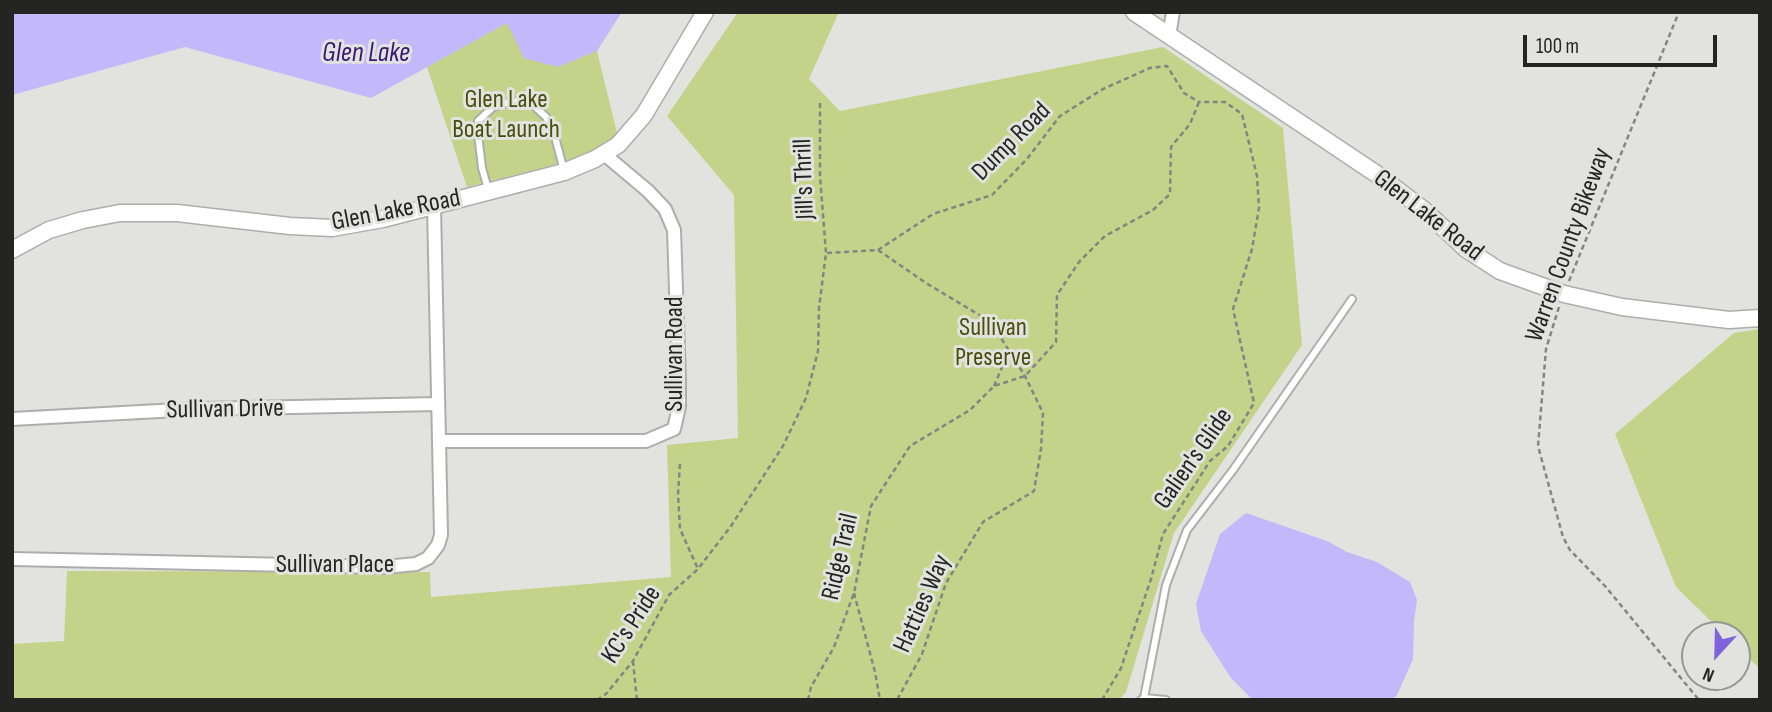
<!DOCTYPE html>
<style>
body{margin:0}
#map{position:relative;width:1772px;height:712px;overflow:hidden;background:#e2e3df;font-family:"Sofia Sans Condensed",sans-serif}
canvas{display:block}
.frame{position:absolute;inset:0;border:14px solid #242423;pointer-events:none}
.north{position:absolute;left:1681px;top:621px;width:70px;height:70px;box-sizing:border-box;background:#e2e3df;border:2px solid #969794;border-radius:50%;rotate:202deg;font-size:19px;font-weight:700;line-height:28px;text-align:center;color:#242423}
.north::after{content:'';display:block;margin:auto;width:24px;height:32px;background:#8162dd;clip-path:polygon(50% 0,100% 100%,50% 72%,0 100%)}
.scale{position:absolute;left:1523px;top:35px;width:194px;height:32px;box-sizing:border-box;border:4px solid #242423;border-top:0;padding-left:9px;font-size:21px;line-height:24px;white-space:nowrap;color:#242423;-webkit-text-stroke:5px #e2e3df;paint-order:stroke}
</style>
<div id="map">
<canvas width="1772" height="712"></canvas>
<div class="frame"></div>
<div class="north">N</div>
<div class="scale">100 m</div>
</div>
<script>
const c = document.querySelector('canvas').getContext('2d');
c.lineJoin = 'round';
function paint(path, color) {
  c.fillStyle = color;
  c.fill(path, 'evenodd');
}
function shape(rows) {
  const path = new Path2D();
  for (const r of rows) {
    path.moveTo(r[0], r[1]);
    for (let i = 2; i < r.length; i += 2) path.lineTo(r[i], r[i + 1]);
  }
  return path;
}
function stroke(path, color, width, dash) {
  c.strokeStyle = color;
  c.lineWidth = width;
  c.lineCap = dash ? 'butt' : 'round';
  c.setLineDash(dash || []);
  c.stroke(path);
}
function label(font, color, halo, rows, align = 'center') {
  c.font = font + ' "Sofia Sans Condensed",sans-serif';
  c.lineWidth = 6;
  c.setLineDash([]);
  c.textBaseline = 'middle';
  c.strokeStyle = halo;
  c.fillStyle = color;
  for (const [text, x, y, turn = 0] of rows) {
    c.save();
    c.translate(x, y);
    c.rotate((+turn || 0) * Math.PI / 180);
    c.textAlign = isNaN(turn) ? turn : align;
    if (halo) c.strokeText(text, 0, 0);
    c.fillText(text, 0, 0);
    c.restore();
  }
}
paint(shape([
 [738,12,839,12,809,79,840,111,1163,47,1283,128,1302,345,1174,533,1126,692,1119,700,12,700,12,644,64,641,67,571,430,572,431,597,671,577,667,445,738,438,734,195,667,116],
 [507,23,558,67,597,51,617,133,605,147,577,159,467,187,427,67],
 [1760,329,1760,669,1737,646,1737,635,1725,635,1676,587,1615,434,1734,333]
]), '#c4d389');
paint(shape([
 [12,12,622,12,597,51,558,67,524,58,507,23,371,98,185,47,12,95],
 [1246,513,1327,541,1347,552,1377,562,1410,582,1417,600,1414,621,1413,659,1397,695,1392,700,1253,700,1231,678,1201,631,1196,604,1220,534]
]), '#c2b8fa');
const service = shape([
 [488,189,482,168,478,134,478,121,493,107,506,103,519,101,532,104,546,117,554,133,564,171],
 [1144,698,1166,700],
 [1141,700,1144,698,1166,585,1187,530,1233,470,1352,299]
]);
const minor = shape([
 [1169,36,1173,12],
 [12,419,196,409,438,404],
 [439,441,646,441,674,429,679,407,679,379,674,230,665,209,648,191,604,154],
 [12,559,385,567,416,564,428,558,438,545,441,535,434,206]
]);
const tertiary = shape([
 [1134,12,1378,175,1424,210,1466,249,1500,271,1564,294,1622,307,1729,320,1760,318],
 [12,250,49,230,83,220,120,213,177,213,290,226,332,228,383,219,564,172,595,159,618,145,644,115,705,12]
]);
stroke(service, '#adaeab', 10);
stroke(minor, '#adaeab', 16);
stroke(tertiary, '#adaeab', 19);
stroke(shape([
 [820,103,820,176,826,253],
 [878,250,926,283,981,316,1001,338,1025,376,1043,413,1041,449,1034,491,983,522,946,583,922,654,897,700],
 [878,250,933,214,992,195,1027,159,1060,116,1103,89,1150,68,1167,66,1184,93,1199,102],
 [1569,281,1679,12],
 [1559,307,1546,349,1538,446,1563,537,1570,550,1605,586,1699,700],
 [994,386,1009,351],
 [680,464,678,494,680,529,698,569],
 [854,593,875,672,880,700],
 [633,661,637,700],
 [597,700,606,694,633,661,669,595,698,569,731,526,783,446,806,398,818,351,819,308,826,253,878,250],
 [808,700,811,687,834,647,854,593,871,506,910,446,970,410,994,386,1025,376,1056,342,1057,295,1079,262,1105,236,1153,210,1170,194,1171,147,1190,124,1199,102],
 [1102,700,1121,668,1151,579,1163,534,1210,461,1228,446,1254,403,1233,309,1252,249,1259,208,1257,176,1242,114,1225,102,1199,102]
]), '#848482', 2.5, [5, 3.5]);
stroke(service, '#fff', 6);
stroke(minor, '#fff', 12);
stroke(tertiary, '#fff', 16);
label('26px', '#464f0b', '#e2e3df', [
 ["Glen Lake",506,100],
 ["Boat Launch",506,130],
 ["Sullivan",993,328],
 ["Preserve",993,358]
]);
label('26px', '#242423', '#e2e3df', [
 ["Dump Road",1012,142,-45],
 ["Jill's Thrill",805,179,-92],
 ["Glen Lake Road",396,211,-11],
 ["Glen Lake Road",1428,216,38],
 ["Warren County Bikeway",1569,245,-70],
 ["Sullivan Road",675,354,-90],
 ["Sullivan Drive",225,410,-1],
 ["Galien's Glide",1194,459,-55],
 ["Ridge Trail",841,557,-77],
 ["Sullivan Place",335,565],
 ["Hatties Way",923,604,-66],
 ["KC's Pride",632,625,-57]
]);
label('italic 28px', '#381774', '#e2e3df', [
 ["Glen Lake",366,54]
]);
</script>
